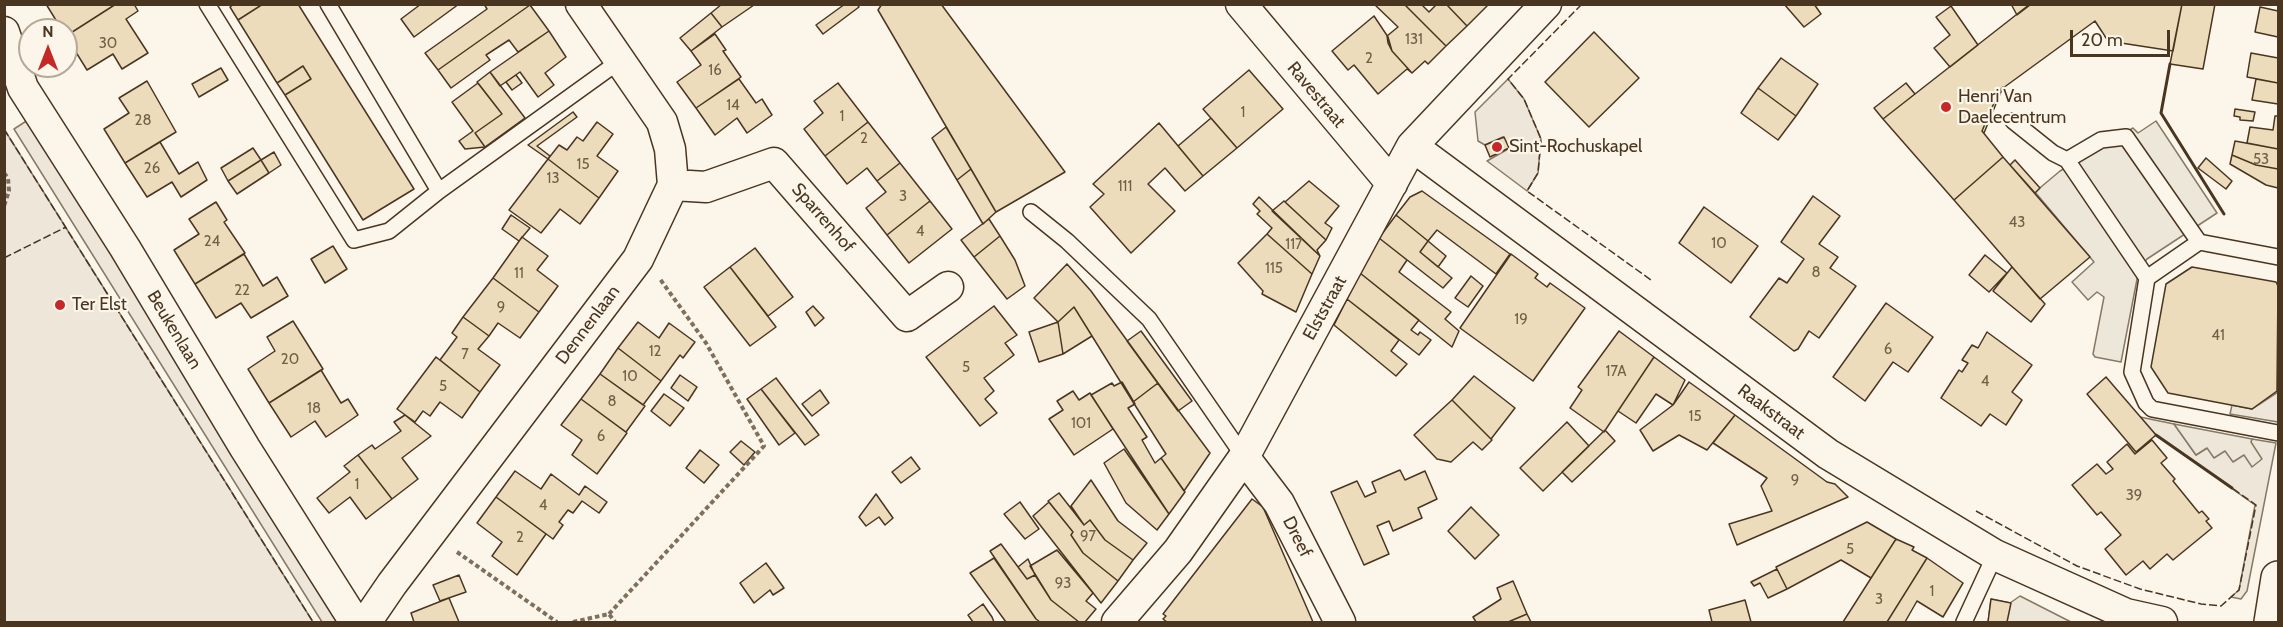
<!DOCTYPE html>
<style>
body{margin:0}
#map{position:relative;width:2283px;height:627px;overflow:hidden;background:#fbf6e9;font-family:Cabin,sans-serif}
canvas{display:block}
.frame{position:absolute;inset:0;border:6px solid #4a3520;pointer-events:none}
.north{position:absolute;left:18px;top:18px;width:60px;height:60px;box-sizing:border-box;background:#fbf6e9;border:2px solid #b4a999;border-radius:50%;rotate:0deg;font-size:16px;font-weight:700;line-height:24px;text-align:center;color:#4a3520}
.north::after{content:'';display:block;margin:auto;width:21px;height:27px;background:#c62828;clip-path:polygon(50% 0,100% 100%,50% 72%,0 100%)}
.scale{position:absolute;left:2070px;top:30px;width:100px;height:27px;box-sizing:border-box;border:3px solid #4a3520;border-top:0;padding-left:8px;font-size:18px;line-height:21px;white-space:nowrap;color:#4a3520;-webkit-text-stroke:4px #fbf6e9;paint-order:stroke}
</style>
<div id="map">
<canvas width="2283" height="627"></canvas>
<div class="frame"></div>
<div class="north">N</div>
<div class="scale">20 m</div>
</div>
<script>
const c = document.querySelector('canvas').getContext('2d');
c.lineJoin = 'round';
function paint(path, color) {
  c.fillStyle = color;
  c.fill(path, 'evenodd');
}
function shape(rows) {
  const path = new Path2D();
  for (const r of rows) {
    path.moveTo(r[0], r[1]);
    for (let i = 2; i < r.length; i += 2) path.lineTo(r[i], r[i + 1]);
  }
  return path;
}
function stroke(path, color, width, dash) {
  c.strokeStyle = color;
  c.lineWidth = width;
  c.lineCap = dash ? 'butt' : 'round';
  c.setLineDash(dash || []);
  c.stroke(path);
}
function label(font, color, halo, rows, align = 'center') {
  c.font = font + ' Cabin,sans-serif';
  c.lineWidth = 4.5;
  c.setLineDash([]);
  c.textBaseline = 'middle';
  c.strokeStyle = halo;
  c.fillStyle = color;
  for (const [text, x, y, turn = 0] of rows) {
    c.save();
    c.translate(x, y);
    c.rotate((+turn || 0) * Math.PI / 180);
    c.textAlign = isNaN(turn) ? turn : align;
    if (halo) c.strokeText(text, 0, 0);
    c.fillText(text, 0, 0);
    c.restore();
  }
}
const green = shape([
 [1508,79,1524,99,1541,139,1538,173,1527,191,1487,161,1508,149,1503,137,1485,145,1478,141,1475,112,1508,79],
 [28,120,339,622,322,622,14,129,28,120],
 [4,129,164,384,313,622,5,622,4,129],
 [2278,392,2278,422,2230,414,2232,405,2252,409,2278,392],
 [2140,417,2174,424,2196,455,2207,448,2225,450,2251,442,2252,439,2276,443,2247,591,2241,599,2231,597,2239,590,2255,505,2156,435,2140,417]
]);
paint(green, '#ede6d9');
stroke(green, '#887966', 1.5);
const parking = shape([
 [2156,121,2217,213,2147,259,2139,269,2121,362,2095,357,2093,354,2104,297,2097,292,2088,300,2072,282,2094,262,2035,192,2060,171,2133,128,2138,133,2156,121],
 [2174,424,2252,439,2251,442,2262,459,2252,467,2244,455,2233,462,2225,451,2214,458,2207,448,2196,455,2174,424],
 [2020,596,2071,622,1988,622,1991,599,2010,603,2020,596]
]);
paint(parking, '#ede7d9');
stroke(parking, '#887966', 1.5);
const building = shape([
 [46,4,116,4,66,36,66,30,62,30,46,4],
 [116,4,134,4,138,11,126,19,148,53,122,69,113,54,87,70,66,36,116,4],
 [234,4,263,4,238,20,230,7,234,4],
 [263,4,298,4,414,189,363,220,285,95,311,79,303,66,277,83,238,20,263,4],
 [421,4,459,4,414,37,401,19,421,4],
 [484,4,530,5,438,70,425,53,487,9,484,4],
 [722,4,753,4,754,5,722,27,711,13,722,4],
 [845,4,857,4,859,7,823,34,816,25,845,4],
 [941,4,1065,172,996,212,878,10,882,4,941,4],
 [1374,4,1404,4,1446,46,1428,64,1425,61,1412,73,1392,51,1388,43,1387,36,1398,27,1374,4],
 [1404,4,1421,4,1429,12,1437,4,1446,4,1467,26,1446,46,1404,4],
 [1446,4,1488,4,1488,5,1467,26,1446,4],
 [1784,4,1814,4,1821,14,1804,27,1784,4],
 [2011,4,2030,4,2030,5,2017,15,2011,4],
 [2182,4,2173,51,2108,41,2095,21,1999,91,1982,131,2003,157,1954,200,1883,119,2030,4,2182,4],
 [2182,4,2215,4,2203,69,2170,64,2182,4],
 [530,5,549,31,518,52,509,40,486,55,490,60,451,88,438,70,530,5],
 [1951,6,1978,45,1950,67,1934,48,1950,35,1936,17,1951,6],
 [2260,7,2278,11,2278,37,2255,32,2260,7],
 [711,13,722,27,691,51,680,38,711,13],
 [1374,16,1388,37,1392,51,1412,73,1407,69,1378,94,1354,65,1348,70,1332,51,1374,16],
 [549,31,566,57,545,73,554,85,538,97,520,72,500,86,490,72,549,31],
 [1594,32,1639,78,1589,127,1545,82,1594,32],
 [715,34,726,50,723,51,741,77,696,108,677,82,701,65,691,51,715,34],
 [2251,53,2278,58,2278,83,2247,77,2251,53],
 [1781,58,1818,84,1796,116,1758,88,1781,58],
 [303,66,311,79,285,95,277,83,303,66],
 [221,68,228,80,199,97,192,84,221,68],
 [1249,70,1283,109,1237,148,1203,109,1249,70],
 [490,72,525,118,485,147,475,133,502,114,477,82,490,72],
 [516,75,522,83,512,90,506,82,516,75],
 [739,79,756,103,762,99,772,115,747,133,737,118,715,135,696,108,739,79],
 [2256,79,2278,83,2278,104,2252,100,2256,79],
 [147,81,176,132,125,163,104,129,129,113,119,98,147,81],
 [478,83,502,114,475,133,485,147,465,149,459,141,473,131,452,102,478,83],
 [838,83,868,122,825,156,804,129,823,113,814,101,838,83],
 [1906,83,1915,94,1883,119,1874,108,1906,83],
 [2003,87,1984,133,1982,131,1999,91,2003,87],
 [1758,88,1796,116,1778,140,1741,113,1758,88],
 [2235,109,2255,112,2253,121,2240,120,2240,117,2234,116,2235,109],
 [573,112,577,117,537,146,550,156,548,159,528,145,573,112],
 [2275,116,2278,116,2278,149,2247,143,2250,127,2273,130,2275,116],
 [1211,118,1237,148,1203,176,1178,146,1211,118],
 [597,122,613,134,597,156,618,171,599,198,548,159,559,145,567,150,577,137,583,141,597,122],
 [868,122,900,163,877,181,867,168,847,184,825,156,868,122],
 [1159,123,1203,176,1185,191,1165,168,1148,184,1175,211,1131,253,1090,207,1104,194,1093,184,1159,123],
 [946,127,971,169,957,180,932,138,946,127],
 [1504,137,1509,148,1490,157,1485,145,1504,137],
 [2235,141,2278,149,2278,169,2256,165,2232,155,2235,141],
 [160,142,179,174,198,162,207,180,181,197,172,182,147,197,125,163,160,142],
 [253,148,261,160,228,181,221,168,253,148],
 [274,152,281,165,269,173,261,160,274,152],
 [2232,155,2256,165,2278,169,2278,188,2266,185,2230,164,2232,155],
 [2003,157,2090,257,2040,299,1954,200,2003,157],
 [2206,158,2232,181,2226,189,2198,168,2206,158],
 [548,159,599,198,580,224,560,209,541,233,509,210,548,159],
 [261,160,269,173,237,194,228,181,261,160],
 [2015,160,2040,188,2035,193,2010,165,2015,160],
 [900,163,930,201,887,235,866,208,886,192,877,181,900,163],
 [971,169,996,212,983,224,957,180,971,169],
 [1309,181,1339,206,1325,223,1332,228,1326,240,1285,202,1309,181],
 [1422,191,1510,254,1496,274,1437,230,1428,241,1396,215,1410,197,1422,191],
 [1813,196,1840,216,1819,244,1838,257,1830,268,1856,286,1819,338,1809,331,1798,349,1794,351,1750,317,1779,278,1787,283,1804,259,1781,242,1813,196],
 [1259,197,1320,256,1312,274,1267,234,1272,228,1257,214,1260,211,1253,204,1259,197],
 [930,201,952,229,909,263,887,235,930,201],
 [1284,201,1326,240,1317,250,1320,256,1272,211,1284,201],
 [216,202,227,220,224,222,245,253,195,284,174,250,199,234,189,219,216,202],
 [1704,207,1758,246,1731,283,1679,243,1704,207],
 [511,215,530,228,519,241,502,229,511,215],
 [1396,215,1428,241,1420,252,1452,278,1443,288,1379,238,1396,215],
 [989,219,1000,236,974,257,961,240,989,219],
 [1267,234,1312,274,1296,312,1262,294,1263,291,1238,263,1267,234],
 [1000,236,1015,260,1025,286,1007,299,974,257,1000,236],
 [522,237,548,256,537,270,558,286,539,312,493,278,522,237],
 [1379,238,1407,260,1399,272,1451,312,1445,319,1459,331,1452,347,1360,273,1379,238],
 [1428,241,1446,256,1438,267,1420,252,1428,241],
 [333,246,347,269,325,283,311,259,333,246],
 [755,248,793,297,768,316,730,267,755,248],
 [244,254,263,286,277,277,288,296,251,318,241,303,216,318,195,284,244,254],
 [1511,254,1538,274,1535,278,1547,287,1550,283,1585,308,1533,381,1460,328,1511,254],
 [1985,255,2007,273,1989,292,1969,275,1985,255],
 [1067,264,1091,291,1158,383,1133,402,1074,307,1058,322,1034,298,1067,264],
 [730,267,776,327,750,346,704,287,730,267],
 [2012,267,2045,304,2031,322,1993,291,2012,267],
 [2192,267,2276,282,2278,286,2277,391,2252,409,2168,393,2151,367,2166,284,2192,267],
 [1360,273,1419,320,1411,330,1418,335,1420,332,1431,340,1419,355,1347,299,1360,273],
 [1471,276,1483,286,1468,307,1455,298,1471,276],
 [493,278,539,312,520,338,498,323,489,336,463,317,493,278],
 [1347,299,1399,340,1391,351,1407,364,1396,376,1334,325,1347,299],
 [1886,303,1933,337,1908,372,1893,362,1865,401,1833,377,1886,303],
 [813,306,824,318,815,326,806,312,813,306],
 [994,306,1017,335,1005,343,1014,355,984,378,994,391,985,399,997,413,980,426,926,357,994,306],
 [1074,307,1092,336,1063,354,1058,322,1074,307],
 [463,317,489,336,478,349,500,365,480,392,440,360,457,337,452,333,463,317],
 [293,321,323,369,269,403,248,369,275,351,267,337,293,321],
 [638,322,659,338,669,323,695,342,683,358,680,355,661,381,618,348,638,322],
 [1058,322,1063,354,1039,362,1029,332,1058,322],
 [1141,331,1192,401,1178,411,1127,341,1141,331],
 [1619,331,1654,357,1604,432,1570,408,1582,390,1578,387,1619,331],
 [1987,332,2032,365,2012,392,2022,400,2006,425,1990,414,1981,426,1941,398,1959,370,1962,372,1968,363,1962,360,1972,345,1978,348,1987,332],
 [618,348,661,381,643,405,600,374,618,348],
 [436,357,480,392,462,418,440,402,430,416,423,411,415,422,397,409,436,357],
 [1654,357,1685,380,1673,405,1656,394,1636,423,1618,411,1654,357],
 [321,370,341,403,348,399,358,415,326,437,315,421,291,437,269,403,321,370],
 [600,374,645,406,626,432,581,399,600,374],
 [680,375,697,387,688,401,671,388,680,375],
 [1474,376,1515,408,1491,439,1452,400,1474,376],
 [2106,377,2156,435,2136,452,2087,394,2106,377],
 [776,378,819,435,805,445,761,389,776,378],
 [1122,382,1135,404,1128,408,1147,437,1142,440,1155,463,1161,458,1185,492,1169,514,1091,395,1112,383,1114,386,1122,382],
 [1689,382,1735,415,1707,450,1679,435,1653,451,1640,430,1673,405,1689,382],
 [1158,383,1210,453,1184,491,1161,458,1166,454,1133,402,1158,383],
 [761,389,795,433,779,445,747,399,761,389],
 [820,390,829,403,812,416,802,404,820,390],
 [1073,391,1079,400,1090,393,1113,429,1074,455,1049,419,1063,410,1057,401,1073,391],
 [664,394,684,408,670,426,651,411,664,394],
 [581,399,627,433,597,474,572,455,582,440,561,425,581,399],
 [1452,400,1492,440,1482,450,1473,442,1451,462,1437,459,1414,435,1452,400],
 [405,415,431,436,402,458,418,479,392,499,358,455,372,445,375,449,401,431,394,422,405,415],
 [1735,415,1827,482,1835,484,1848,497,1737,545,1729,524,1772,511,1761,486,1767,478,1713,443,1735,415],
 [1567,422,1589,446,1543,491,1520,468,1567,422],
 [1605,430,1615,441,1572,482,1562,472,1605,430],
 [2152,440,2167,458,2161,463,2175,479,2173,481,2199,513,2202,511,2209,519,2206,521,2212,528,2173,560,2167,554,2150,569,2143,561,2126,575,2105,549,2121,535,2101,512,2097,515,2072,485,2097,464,2106,474,2113,469,2107,462,2127,444,2135,454,2152,440],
 [741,441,755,452,744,465,730,452,741,441],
 [1124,449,1169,514,1157,530,1126,503,1104,463,1124,449],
 [700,450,719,465,704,483,686,468,700,450],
 [358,455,392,499,366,519,350,497,329,513,317,498,350,472,344,466,358,455],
 [911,457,920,469,901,483,892,472,911,457],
 [1400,470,1405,480,1425,471,1437,499,1418,508,1422,518,1393,531,1389,521,1377,526,1389,554,1364,565,1331,492,1357,481,1365,497,1376,492,1372,482,1400,470],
 [515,471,541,489,551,474,579,495,585,486,607,502,599,513,582,501,573,513,568,510,559,522,563,525,553,539,496,497,515,471],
 [1091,480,1118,521,1147,543,1133,560,1105,540,1090,520,1084,525,1071,506,1091,480],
 [1059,493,1084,525,1090,520,1105,540,1133,560,1118,581,1083,553,1071,535,1073,532,1048,501,1059,493],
 [876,494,893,518,885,525,879,517,866,526,859,517,876,494],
 [496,497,546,534,517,575,492,556,502,542,477,523,496,497],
 [1252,499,1263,507,1313,622,1167,622,1163,619,1166,616,1163,614,1252,499],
 [1020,502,1039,529,1025,539,1004,514,1020,502],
 [1049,502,1073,532,1071,535,1083,553,1118,581,1101,603,1033,516,1049,502],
 [1471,507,1499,535,1475,559,1448,531,1471,507],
 [1867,522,1896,539,1871,578,1841,560,1787,589,1776,567,1867,522],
 [1896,539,1914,547,1912,550,1927,558,1887,622,1843,622,1896,539],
 [1001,544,1027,579,1035,575,1051,600,1079,622,1040,622,1036,619,990,551,1001,544],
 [1057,550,1093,593,1086,601,1096,609,1085,622,1079,622,1051,600,1030,566,1057,550],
 [994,558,1036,619,1040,622,1006,622,970,573,994,558],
 [1927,558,1963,583,1943,617,1917,601,1905,622,1887,622,1927,558],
 [1028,559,1035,575,1027,579,1018,567,1028,559],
 [766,563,784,588,773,595,770,590,754,603,740,583,766,563],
 [1777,569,1787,589,1768,598,1760,583,1754,586,1751,582,1777,569],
 [459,575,466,592,440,601,433,585,459,575],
 [1513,581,1527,614,1508,622,1476,622,1473,617,1501,599,1497,588,1513,581],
 [449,598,459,622,414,622,411,613,449,598],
 [1991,599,2011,603,2007,622,1988,622,1991,599],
 [1745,600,1751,622,1712,622,1709,610,1745,600],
 [983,604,992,617,994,622,973,622,968,615,983,604],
 [1527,614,1531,622,1508,622,1527,614]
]);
paint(building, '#ecdcbc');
stroke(building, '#4a3520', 1.5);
const service = shape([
 [207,4,354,240,389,231,439,191,621,60],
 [328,4,439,191],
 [2013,121,2053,153,2067,160,2147,278],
 [2067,160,2101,140,2126,137,2199,242],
 [1031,212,1067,241,1149,319,1244,457],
 [2278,257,2199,242,2147,278,2132,372,2146,403,2152,409,2278,433],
 [1964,622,1995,555]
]);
const minor = shape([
 [1241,4,1392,184],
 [4,32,23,88,125,248,245,448,355,622],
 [1412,146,1828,454,1995,555,2126,614,2162,622],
 [673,185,706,187,774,163,907,316,948,287],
 [1244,457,1279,503,1340,622],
 [366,622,392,584,638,259,673,185,670,149,662,122,581,4],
 [1117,622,1178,551,1244,457,1412,146,1546,4]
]);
const tertiary = shape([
 [2271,622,2278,578]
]);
stroke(service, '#4a3520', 18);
stroke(minor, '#4a3520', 33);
stroke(tertiary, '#4a3520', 36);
stroke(shape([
 [4,173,8,178,9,191,4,206],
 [457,552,557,622],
 [609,614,764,446,706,343,660,279],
 [573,622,609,614,615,622]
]), '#7f6f5c', 4, [4.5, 3]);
stroke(service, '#fbf6e9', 15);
stroke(minor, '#fbf6e9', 30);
stroke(tertiary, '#fbf6e9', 33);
stroke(shape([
 [1582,4,1508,79,1524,99,1541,139,1538,173,1527,191,1651,280],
 [4,129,313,622],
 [4,258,66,227],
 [1976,511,2077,566,2140,589,2201,604,2221,606,2239,590,2256,505,2232,488]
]), '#4a3520', 1.5, [8, 3]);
stroke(shape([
 [2170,64,2161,113,2224,214],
 [2156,435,2232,488]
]), '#4a3520', 3);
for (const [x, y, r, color] of [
 [1946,107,6,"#c62828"],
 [1497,147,6,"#c62828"],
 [60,305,6,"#c62828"]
]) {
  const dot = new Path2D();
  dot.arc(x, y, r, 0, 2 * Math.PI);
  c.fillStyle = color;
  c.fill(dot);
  stroke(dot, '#fbf6e9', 2);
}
label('15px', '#725f47', null, [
 ["131",1414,40],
 ["30",108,44],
 ["2",1369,59],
 ["16",715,71],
 ["14",733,106],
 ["1",1243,113],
 ["1",842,117],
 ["28",143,121],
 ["2",864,139],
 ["53",2261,160],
 ["15",583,165],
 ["26",152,169],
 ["13",553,179],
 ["111",1125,187],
 ["3",903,197],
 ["43",2017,223],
 ["4",920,232],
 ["24",212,242],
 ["10",1719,244],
 ["117",1294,245],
 ["115",1274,269],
 ["8",1816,273],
 ["11",519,274],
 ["22",242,291],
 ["9",501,308],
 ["19",1521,320],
 ["41",2218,336],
 ["6",1888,350],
 ["12",655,352],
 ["7",465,355],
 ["20",290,360],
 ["5",966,368],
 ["17A",1616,372],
 ["10",630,377],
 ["4",1985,382],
 ["5",443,387],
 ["8",612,402],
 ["18",314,409],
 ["15",1695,417],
 ["101",1081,424],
 ["6",601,437],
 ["9",1795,481],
 ["1",357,485],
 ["39",2134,496],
 ["4",543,506],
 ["97",1088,537],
 ["2",520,538],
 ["5",1850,550],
 ["93",1063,584],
 ["1",1932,592],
 ["3",1879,600]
]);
label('18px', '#4a3520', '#fbf6e9', [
 ["Ravestraat",1316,95,50],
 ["Sparrenhof",823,218,49],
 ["Elststraat",1325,308,-61],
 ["Dennenlaan",588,325,-53],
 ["Beukenlaan",174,330,59],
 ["Raakstraat",1771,412,37],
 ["Dreef",1297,537,63]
]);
label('18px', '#4a3520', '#fbf6e9', [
 ["Henri Van",1958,97],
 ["Daelecentrum",1958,118],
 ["Sint-Rochuskapel",1509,147],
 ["Ter Elst",72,305]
], 'left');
</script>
